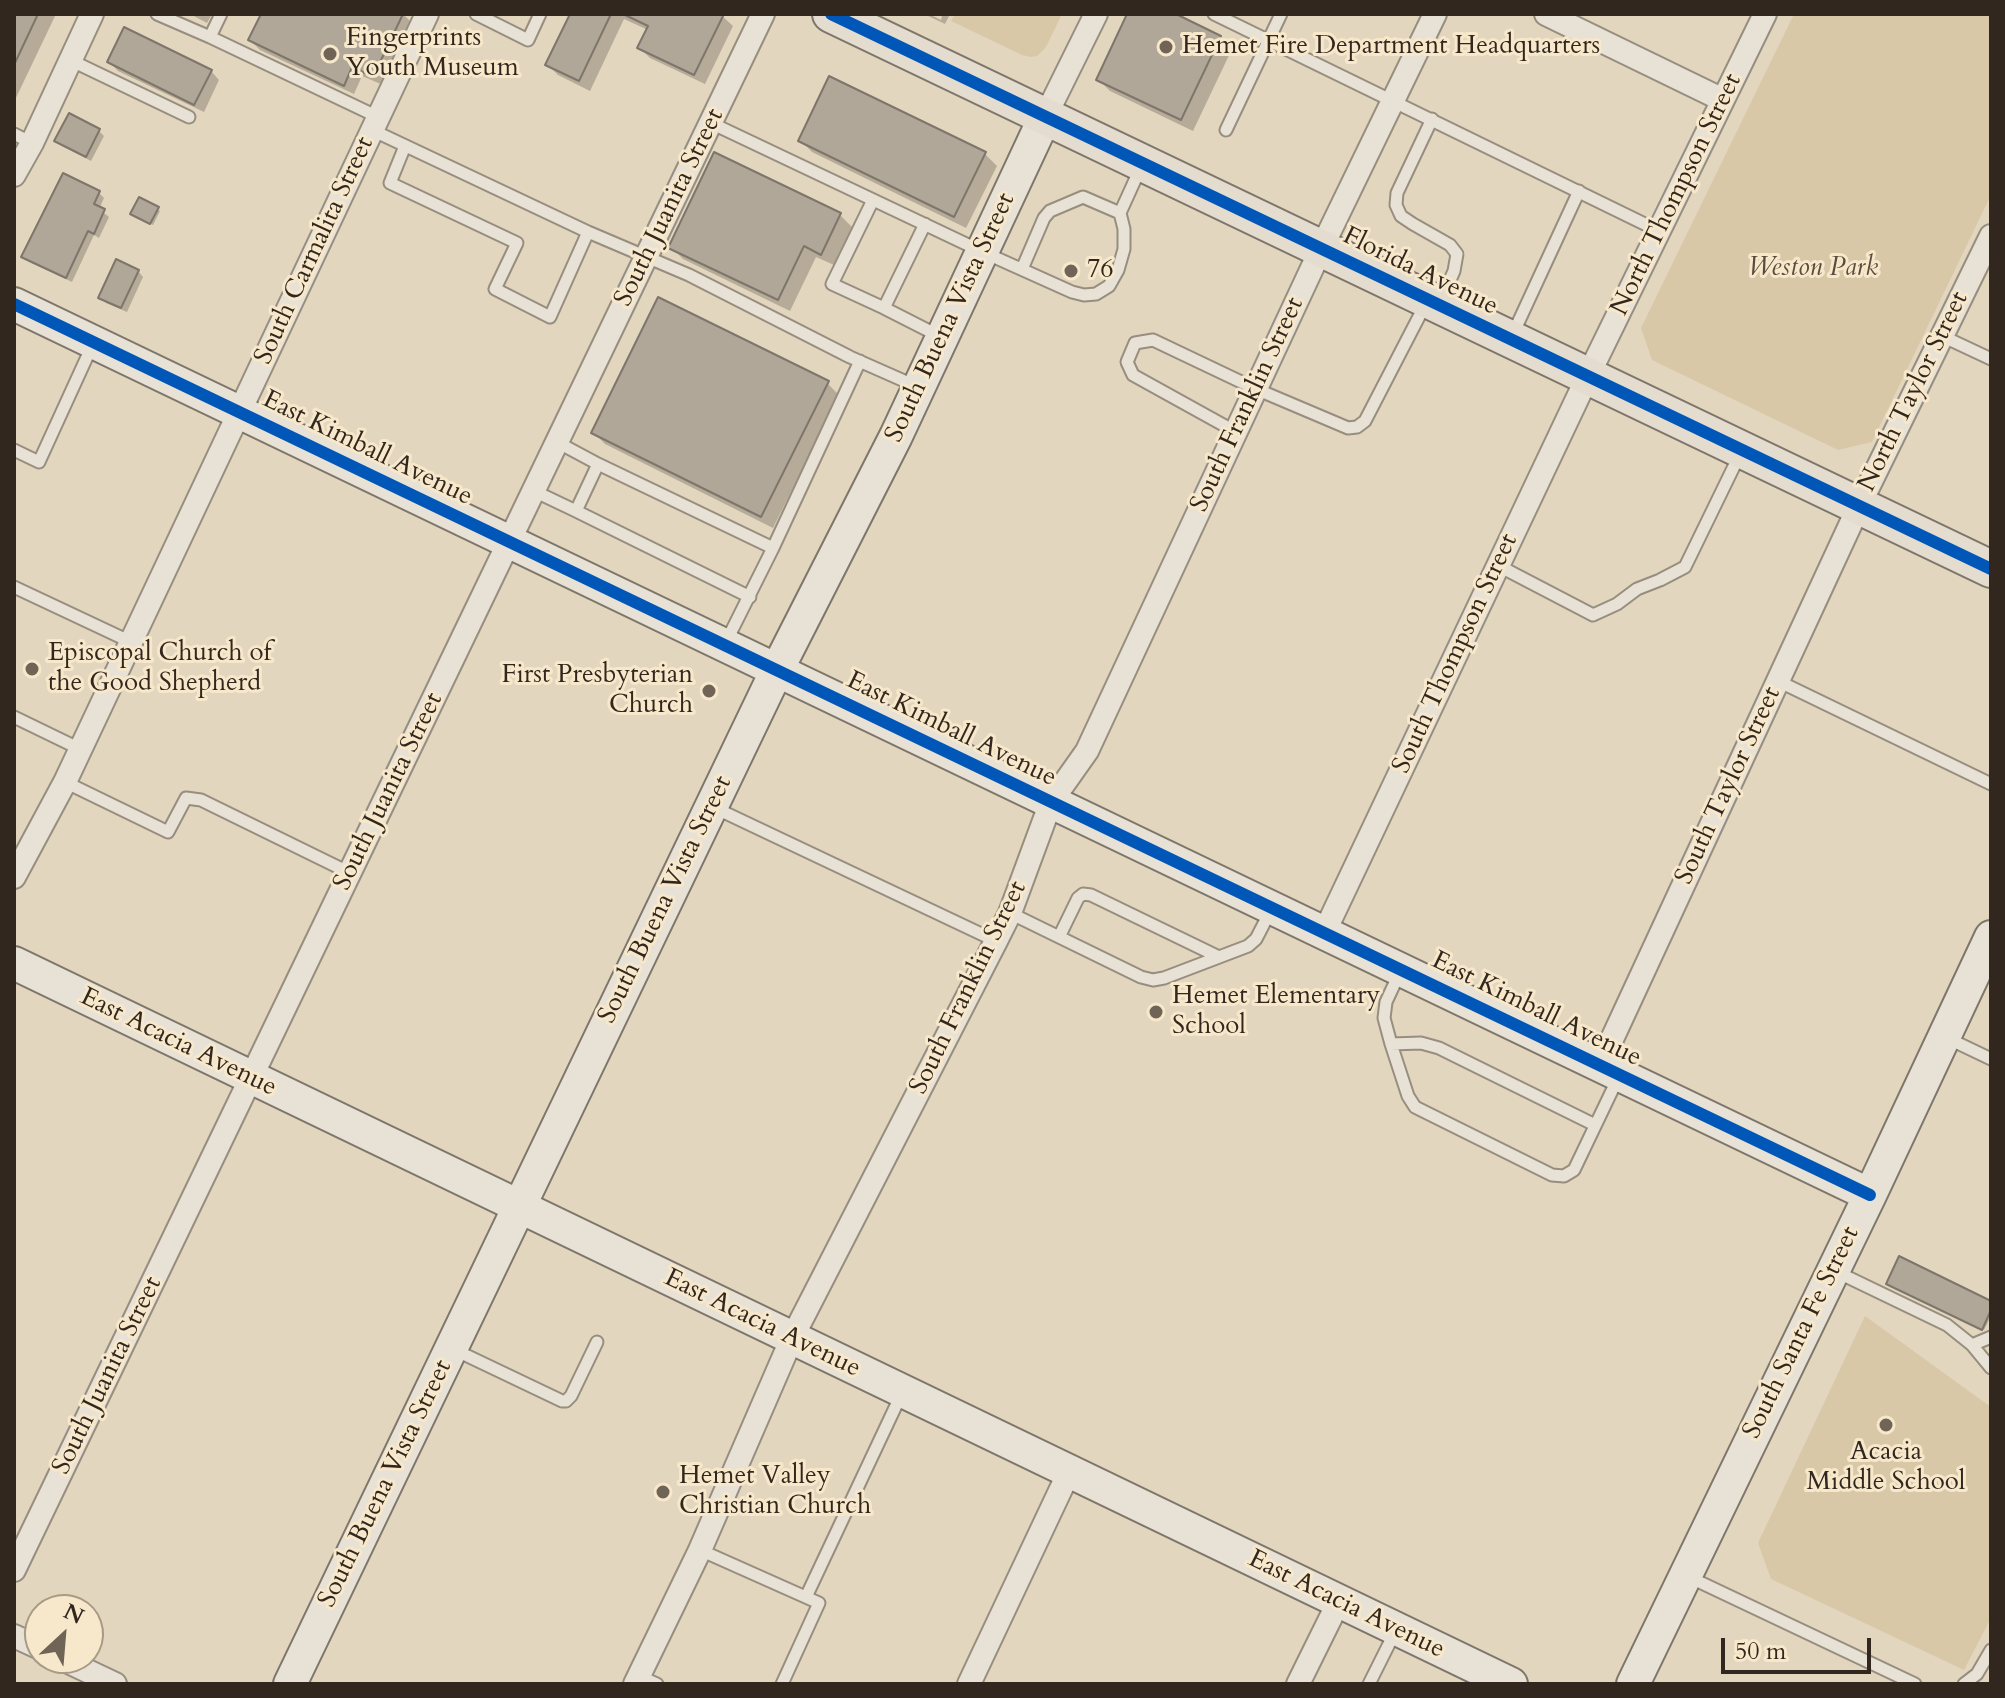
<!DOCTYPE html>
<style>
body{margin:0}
#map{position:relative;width:2005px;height:1698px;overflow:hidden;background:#e3d6be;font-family:Cardo,serif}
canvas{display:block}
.frame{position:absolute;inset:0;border:16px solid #32271e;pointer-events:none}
.north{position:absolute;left:24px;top:1594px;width:80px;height:80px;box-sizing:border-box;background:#f7e8cb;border:2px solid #a89b86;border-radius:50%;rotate:26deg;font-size:22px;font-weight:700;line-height:32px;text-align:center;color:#32271e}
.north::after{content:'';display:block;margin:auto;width:28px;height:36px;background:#706456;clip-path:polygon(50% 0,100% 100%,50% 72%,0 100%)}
.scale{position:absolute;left:1721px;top:1638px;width:150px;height:36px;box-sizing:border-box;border:4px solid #32271e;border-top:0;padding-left:10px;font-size:24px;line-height:28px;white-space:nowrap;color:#32271e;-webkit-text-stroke:6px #f7e8cb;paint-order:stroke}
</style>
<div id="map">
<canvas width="2005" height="1698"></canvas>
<div class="frame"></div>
<div class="north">N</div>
<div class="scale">50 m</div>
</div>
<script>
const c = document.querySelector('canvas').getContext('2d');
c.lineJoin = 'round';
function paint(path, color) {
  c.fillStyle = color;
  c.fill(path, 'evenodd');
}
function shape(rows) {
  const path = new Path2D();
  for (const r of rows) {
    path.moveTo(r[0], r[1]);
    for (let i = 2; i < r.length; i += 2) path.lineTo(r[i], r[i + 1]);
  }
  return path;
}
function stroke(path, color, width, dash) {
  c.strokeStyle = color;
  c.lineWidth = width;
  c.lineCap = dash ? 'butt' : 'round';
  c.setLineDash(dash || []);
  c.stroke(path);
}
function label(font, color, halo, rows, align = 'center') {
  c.font = font + ' Cardo,serif';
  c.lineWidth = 6;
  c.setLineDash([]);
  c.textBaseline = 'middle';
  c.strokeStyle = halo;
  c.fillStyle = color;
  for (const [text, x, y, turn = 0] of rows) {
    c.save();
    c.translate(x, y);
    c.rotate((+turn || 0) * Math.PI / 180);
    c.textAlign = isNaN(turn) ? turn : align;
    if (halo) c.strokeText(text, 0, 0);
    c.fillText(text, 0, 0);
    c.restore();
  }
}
paint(shape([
 [955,14,1062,14,1046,47,1037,56,1031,57,1022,55,951,21],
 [1794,14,1991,14,1991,195,1872,442,1838,450,1652,360,1641,328],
 [1865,1316,1991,1407,1991,1618,1964,1670,1771,1579,1758,1543]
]), '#d9c8a8');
paint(shape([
 [14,14,56,14,14,102],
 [190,14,212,14,207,23],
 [263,14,403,14,413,24,383,85,362,76,354,94,260,50,250,40],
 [572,14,720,14,733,26,705,84,650,58,640,48,648,30,624,19,590,91,558,75,548,65],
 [924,14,929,14,941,20,942,16,938,14,950,14,945,24],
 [1129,14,1171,14,1220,37,1232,49,1193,131,1110,91,1098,79],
 [109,62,211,71,219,80,204,112,118,71],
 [99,131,104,136,91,161,62,146,57,140],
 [800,140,985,154,997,166,966,228,812,152],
 [99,193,104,198,99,209,109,217,99,238,94,235,72,282,29,262,24,257],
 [140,200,160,211,153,225,135,216],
 [840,215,852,227,834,265,816,257,790,311,683,259,671,247],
 [138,271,143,277,127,312,106,303,100,297],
 [827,383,839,395,773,528,605,444,593,432],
 [1890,1285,1991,1303,1991,1316,1984,1330]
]), '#0003');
const building = shape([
 [14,14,38,14,14,65,14,14],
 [261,14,403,14,373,77,352,67,344,86,248,40,261,14],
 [570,14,611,14,579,81,545,65,570,14],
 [623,14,724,14,694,75,637,48,648,26,623,14],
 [1127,14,1176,14,1221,36,1181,120,1096,80,1127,14],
 [124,27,212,70,194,105,107,62,124,27],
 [829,76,986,152,954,217,798,141,829,76],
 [69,113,100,129,86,157,54,141,69,113],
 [714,152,841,213,821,255,804,246,778,300,668,248,714,152],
 [63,173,100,191,94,204,105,209,94,234,88,231,66,278,21,257,63,173],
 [139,197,159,207,150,224,130,214,139,197],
 [116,259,139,270,121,308,98,298,116,259],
 [658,297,829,381,761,517,591,433,658,297],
 [1899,1256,1991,1301,1991,1310,1982,1330,1886,1284,1899,1256]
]);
paint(building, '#b0a798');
stroke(building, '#7e766a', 2);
const lane = shape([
 [157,14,210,37,221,14],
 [476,14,528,40,540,14],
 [1214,14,1659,231],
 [210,37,378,117],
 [70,60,189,117],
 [1432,119,1397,193,1396,205,1401,216,1413,224,1450,245,1457,254,1454,271,1441,301],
 [711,123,983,252,1072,292,1084,295,1096,294,1109,286,1118,270,1124,249,1124,229,1120,213,1140,169],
 [372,130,588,232,689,275,850,357,918,387],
 [1226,130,1281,14],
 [14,134,32,143],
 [405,146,390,183,517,243,495,289,550,317,588,232],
 [873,200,832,284,884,308,925,224],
 [1022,269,1044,218,1050,211,1083,197,1120,213],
 [884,308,941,337],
 [1512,336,1579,191],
 [1942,336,1991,359],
 [1236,432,1133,375,1127,362,1135,343,1153,340,1256,389,1348,428,1357,427,1365,421,1425,305],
 [14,450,39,462,92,346],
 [598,464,773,548],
 [534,491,576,511,598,464,557,442],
 [576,511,750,597],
 [1499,566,1593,615,1617,604,1637,589,1660,580,1685,567,1740,454],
 [14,587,131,642],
 [726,642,773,548,860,361],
 [1778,681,1991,784],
 [14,717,80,749],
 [65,782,168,832,186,798,201,800,350,873],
 [715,808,996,941],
 [1010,913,1141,977,1153,980,1164,978,1248,946,1256,939,1271,910],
 [1059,937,1078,898,1083,894,1091,895,1219,957],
 [1399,974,1386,1002,1384,1018,1391,1044,1408,1096,1415,1107,1552,1175,1564,1176,1574,1170,1619,1076],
 [1945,1037,1991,1059],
 [1391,1044,1421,1043,1439,1048,1595,1125],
 [1837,1272,1947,1325,1972,1345,1991,1368],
 [1972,1345,1991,1337],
 [455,1350,562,1401,566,1401,571,1396,597,1342],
 [700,1550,819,1603,782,1684],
 [1689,1577,1915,1684],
 [806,1597,901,1395],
 [639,1676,657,1684],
 [1369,1684,1396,1630],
 [1964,1684,1977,1674,1991,1650]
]);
const street = shape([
 [1546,14,1723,100],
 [1045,117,1096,14],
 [14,175,32,143,92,14],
 [14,877,65,782,427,14],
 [1324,933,1588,376,1765,14],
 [1600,1065,1859,506,1991,236],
 [14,1570,763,14],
 [14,1636,40,1648],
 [60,1658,115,1684],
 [635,1684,700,1550,792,1338,996,941,1010,913,1051,802,1087,751,1321,249,1435,14],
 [969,1684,1069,1472],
 [1298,1684,1339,1601]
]);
const secondary = shape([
 [14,304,1870,1195],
 [14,963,1511,1684],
 [290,1684,777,670,896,436,1045,117],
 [1633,1684,1870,1195,1991,937]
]);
const primary = shape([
 [831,14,1991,569]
]);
stroke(lane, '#978e7f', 15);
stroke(street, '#978e7f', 26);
stroke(secondary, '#7e766a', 36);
stroke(primary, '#7e766a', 40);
stroke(lane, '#e8e1d5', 11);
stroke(street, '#e8e1d5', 22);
stroke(secondary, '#e8e1d5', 32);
stroke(primary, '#e4dcce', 36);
stroke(shape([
 [831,14,1991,569],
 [14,304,1870,1195]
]), '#0057b8', 12);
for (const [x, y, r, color] of [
 [1166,47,8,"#706456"],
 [330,54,8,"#706456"],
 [1071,271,8,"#706456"],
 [32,669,8,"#706456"],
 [709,691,8,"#706456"],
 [1156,1012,8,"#706456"],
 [1886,1425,8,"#706456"],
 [663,1492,8,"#706456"]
]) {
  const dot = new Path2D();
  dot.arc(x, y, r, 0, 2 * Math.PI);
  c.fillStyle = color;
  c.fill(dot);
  stroke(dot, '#f7e8cb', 3);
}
label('26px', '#32271e', '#f7e8cb', [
 ["Fingerprints",346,39],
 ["Youth Museum",346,69],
 ["Hemet Fire Department Headquarters",1182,47],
 ["76",1087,271],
 ["Episcopal Church of",48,654],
 ["the Good Shepherd",48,684],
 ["First Presbyterian",693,676,"right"],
 ["Church",693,706,"right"],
 ["Hemet Elementary",1172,997],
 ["School",1172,1027],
 ["Acacia",1886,1453,"center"],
 ["Middle School",1886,1483,"center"],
 ["Hemet Valley",679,1477],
 ["Christian Church",679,1507]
], 'left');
label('26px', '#32271e', '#f7e8cb', [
 ["North Thompson Street",1677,195,-64],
 ["South Juanita Street",670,208,-64],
 ["South Carmalita Street",315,251,-65],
 ["Florida Avenue",1420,272,26],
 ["South Buena Vista Street",951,318,-65],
 ["North Taylor Street",1914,392,-64],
 ["South Franklin Street",1248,405,-65],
 ["East Kimball Avenue",367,449,26],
 ["South Thompson Street",1456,654,-65],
 ["East Kimball Avenue",951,730,26],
 ["South Taylor Street",1729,786,-65],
 ["South Juanita Street",389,792,-64],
 ["South Buena Vista Street",666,900,-64],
 ["South Franklin Street",969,988,-64],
 ["East Kimball Avenue",1536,1010,26],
 ["East Acacia Avenue",178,1043,26],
 ["East Acacia Avenue",762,1324,26],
 ["South Santa Fe Street",1802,1333,-64],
 ["South Juanita Street",108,1376,-64],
 ["South Buena Vista Street",386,1484,-64],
 ["East Acacia Avenue",1346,1605,26]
]);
label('italic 26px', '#5a4c3c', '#f7e8cb', [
 ["Weston Park",1813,269]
]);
</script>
